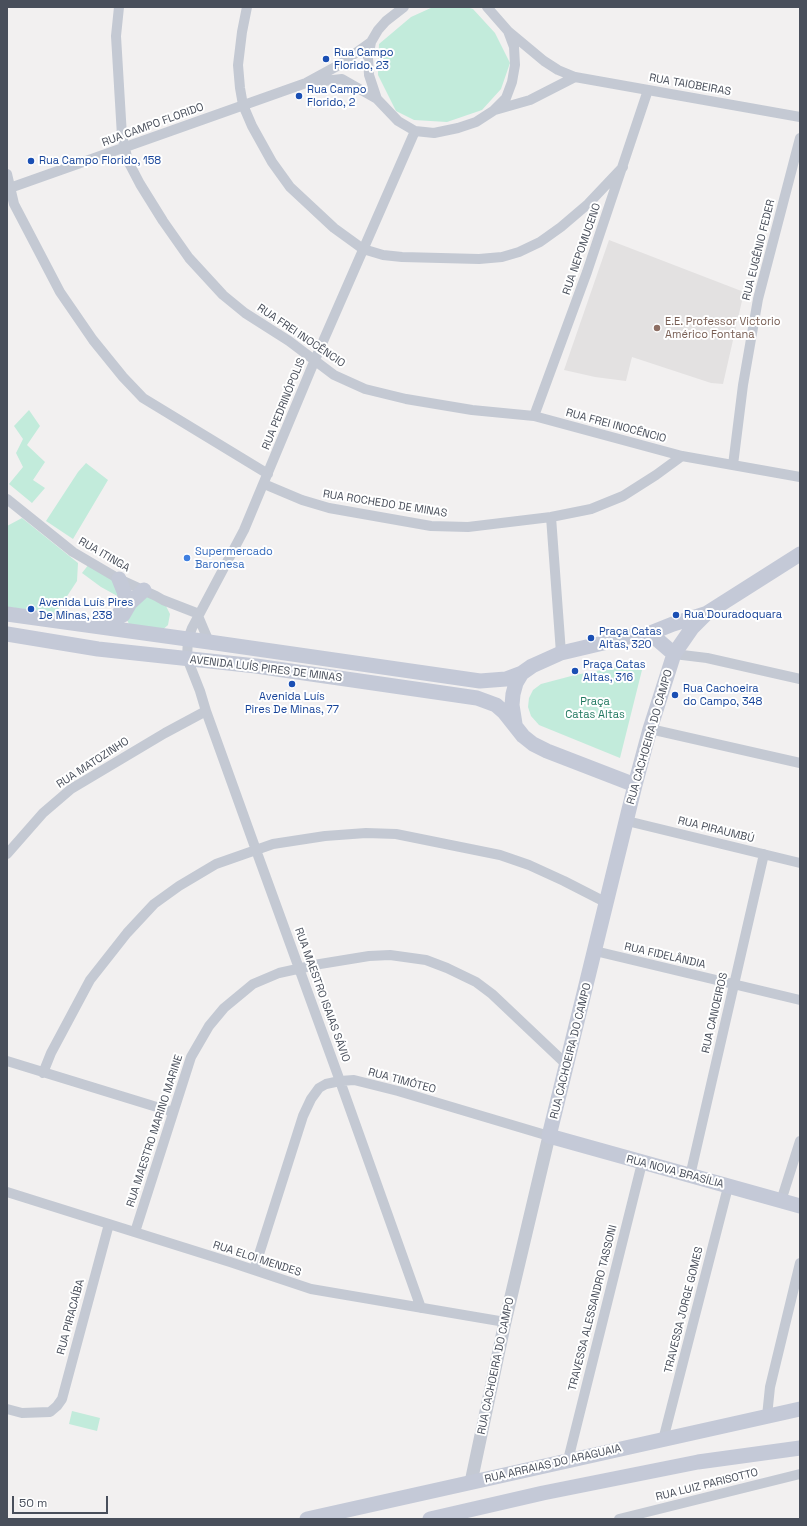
<!DOCTYPE html>
<meta charset="utf-8">
<style>
body{margin:0}
#map{position:relative;width:807px;height:1526px;overflow:hidden;background:#f2f0f0;font-family:"Space Grotesk",sans-serif}
canvas{display:block}
.frame{position:absolute;inset:0;border:8px solid #494f5b;pointer-events:none}
.scale{position:absolute;left:12px;top:1496px;width:96px;height:18px;box-sizing:border-box;border:2px solid #494f5b;border-top:0;padding-left:5px;font-size:12px;line-height:14px;white-space:nowrap;color:#494f5b;-webkit-text-stroke:3px #fff;paint-order:stroke}
</style>
<div id="map">
<canvas width="807" height="1526"></canvas>
<div class="frame"></div>
<div class="scale">50 m</div>
</div>
<script>
const c = document.querySelector('canvas').getContext('2d');
c.lineJoin = 'round';
function paint(path, color) {
  c.fillStyle = color;
  c.fill(path, 'evenodd');
}
function shape(rows) {
  const path = new Path2D();
  for (const r of rows) {
    path.moveTo(r[0], r[1]);
    for (let i = 2; i < r.length; i += 2) path.lineTo(r[i], r[i + 1]);
  }
  return path;
}
function stroke(path, color, width, dash) {
  c.strokeStyle = color;
  c.lineWidth = width;
  c.lineCap = dash ? 'butt' : 'round';
  c.setLineDash(dash || []);
  c.stroke(path);
}
function label(font, color, halo, rows, align = 'center') {
  c.font = font + ' "Space Grotesk",sans-serif';
  c.lineWidth = 4;
  c.setLineDash([]);
  c.textBaseline = 'middle';
  c.strokeStyle = halo;
  c.fillStyle = color;
  for (const [text, x, y, turn = 0] of rows) {
    c.save();
    c.translate(x, y);
    c.rotate((+turn || 0) * Math.PI / 180);
    c.textAlign = isNaN(turn) ? turn : align;
    if (halo) c.strokeText(text, 0, 0);
    c.fillText(text, 0, 0);
    c.restore();
  }
}
paint(shape([
 [609,240,744,292,723,384,711,383,632,357,626,381,595,377,564,370]
]), '#e3e1e1');
paint(shape([
 [433,7,466,7,473,9,495,33,510,63,501,89,482,110,447,122,414,120,396,111,378,75,379,44,411,17],
 [29,410,40,426,27,445,45,462,33,480,45,488,32,503,9,484,23,467,16,453,23,439,14,426],
 [86,463,108,480,73,539,46,521,78,472],
 [22,518,78,563,77,581,56,613,7,607,7,526],
 [89,564,116,581,121,598,101,587,82,573],
 [141,594,163,600,170,614,168,625,160,632,131,628,127,620],
 [644,662,620,758,539,725,531,716,528,707,529,698,533,690,541,684,575,675],
 [72,1411,100,1418,97,1431,69,1424]
]), '#c2ebdb');
stroke(shape([
 [119,7,116,36,122,136,128,161,140,184,163,221,189,258,223,295,245,313,289,341,334,375,365,389,406,399,472,410,534,416,682,456,800,477],
 [247,7,242,32,238,65,240,88,243,105,252,126,272,162,290,187,334,228,363,249,383,255,402,257,479,259,502,257,519,252,540,242,561,227,588,204,623,167],
 [404,7,386,21,378,30,371,42,368,58,369,75,377,99,398,121,415,131,434,133,458,128,476,122,493,111,506,98,512,82,515,65,514,47,508,31,487,7],
 [508,31,544,61,558,70,575,77,800,117],
 [314,82,342,79,377,99],
 [495,110,530,100,575,77],
 [415,131,314,362,244,530,192,628,188,639,187,658,200,691,206,711,256,850,340,1081,421,1308],
 [7,174,14,204,60,292,93,340,123,377,143,398,268,474],
 [7,189,306,83,339,65,371,42],
 [534,416,587,272,648,90],
 [733,465,743,385,758,299,800,138],
 [264,484,302,500,329,508,431,526,468,527,551,517,591,509,623,496,656,475,682,456],
 [7,499,73,552,119,579,156,596,163,600,199,614],
 [551,517,561,653],
 [198,616,209,642],
 [674,654,707,658,800,679],
 [650,729,800,763],
 [627,821,800,863],
 [7,854,43,813,71,789,165,733,206,711],
 [595,951,800,1000],
 [7,1061,173,1112],
 [43,1073,51,1053,90,980,127,933,154,904,179,886,216,864,273,844,325,836,366,833,396,834,500,855,529,865,564,881,607,903],
 [690,1176,764,854],
 [7,1192,230,1262,311,1289,505,1322],
 [781,1201,800,1141],
 [135,1232,191,1057,209,1026,224,1008,253,984,279,973,320,964,369,956,390,955,426,960,447,968,476,982,492,994,567,1065],
 [254,1270,303,1116,311,1099,319,1088,326,1084,340,1081,354,1080,398,1091,549,1136],
 [7,1409,22,1413,50,1412,57,1406,62,1399,109,1224],
 [767,1416,770,1387,800,1263],
 [663,1440,728,1187],
 [568,1460,642,1163],
 [619,1519,800,1474]
]), '#c4c9d3', 10);
stroke(shape([
 [471,1482,505,1322,549,1136]
]), '#c4c9d3', 13);
stroke(shape([
 [800,554,707,613,692,628,674,654,650,729,635,785,549,1136,800,1206],
 [7,614,209,642,480,681,506,679,522,673,532,666,561,653,633,636,648,634,673,624,705,614],
 [123,615,130,603,144,590],
 [100,625,114,622,123,607,125,594,119,579],
 [7,634,98,649,256,666,477,698,496,705,504,712,523,736,533,744,547,751,635,785],
 [648,634,659,641,674,654],
 [515,724,512,705,513,694,516,683,522,673],
 [307,1519,800,1409],
 [430,1519,543,1493,698,1462,800,1448]
]), '#c4c9d7', 15);
for (const [x, y, r, color] of [
 [326,59,4,"#1a4fb4"],
 [299,96,4,"#1a4fb4"],
 [31,161,4,"#1a4fb4"],
 [657,328,4,"#8d6e63"],
 [187,558,4,"#3f7fe0"],
 [31,609,4,"#1a4fb4"],
 [676,615,4,"#1a4fb4"],
 [591,638,4,"#1a4fb4"],
 [575,671,4,"#1a4fb4"],
 [292,684,4,"#1a4fb4"],
 [675,695,4,"#1a4fb4"]
]) {
  const dot = new Path2D();
  dot.arc(x, y, r, 0, 2 * Math.PI);
  c.fillStyle = color;
  c.fill(dot);
  stroke(dot, '#fff', 1.5);
}
label('11px', '#164399', '#fff', [
 ["Rua Campo",334,53],
 ["Florido, 23",334,66],
 ["Rua Campo",307,90],
 ["Florido, 2",307,103],
 ["Rua Campo Florido, 158",39,161],
 ["Avenida Luís Pires",39,603],
 ["De Minas, 238",39,616],
 ["Rua Douradoquara",684,615],
 ["Praça Catas",599,632],
 ["Altas, 320",599,645],
 ["Praça Catas",583,665],
 ["Altas, 316",583,678],
 ["Rua Cachoeira",683,689],
 ["do Campo, 348",683,702],
 ["Avenida Luís",292,697,"center"],
 ["Pires De Minas, 77",292,710,"center"]
], 'left');
label('11px', '#494f5b', '#fff', [
 ["RUA TAIOBEIRAS",690,85,10],
 ["RUA CAMPO FLORIDO",153,125,-20],
 ["RUA NEPOMUCENO",582,249,-71],
 ["RUA EUGÊNIO FEDER",759,250,-76],
 ["RUA FREI INOCÊNCIO",301,336,34],
 ["RUA PEDRINÓPOLIS",284,404,-68],
 ["RUA FREI INOCÊNCIO",616,426,15],
 ["RUA ROCHEDO DE MINAS",385,504,9],
 ["RUA ITINGA",104,555,30],
 ["AVENIDA LUÍS PIRES DE MINAS",266,669,7],
 ["RUA CACHOEIRA DO CAMPO",650,737,-74],
 ["RUA MATOZINHO",93,763,-33],
 ["RUA PIRAUMBÚ",716,830,14],
 ["RUA FIDELÂNDIA",665,956,13],
 ["RUA MAESTRO ISAIAS SÁVIO",322,995,70],
 ["RUA CANOEIROS",715,1013,-77],
 ["RUA CACHOEIRA DO CAMPO",571,1051,-76],
 ["RUA TIMÓTEO",402,1081,15],
 ["RUA MAESTRO MARINO MARINE",155,1131,-72],
 ["RUA NOVA BRASÍLIA",675,1172,15],
 ["RUA ELOI MENDES",257,1259,18],
 ["TRAVESSA ALESSANDRO TASSONI",593,1308,-76],
 ["TRAVESSA JORGE GOMES",684,1310,-76],
 ["RUA PIRACAÍBA",71,1317,-75],
 ["RUA CACHOEIRA DO CAMPO",496,1366,-78],
 ["RUA ARRAIAS DO ARAGUAIA",553,1464,-13],
 ["RUA LUIZ PARISOTTO",707,1485,-14]
]);
label('11px', '#785e54', '#fff', [
 ["E.E. Professor Victorio",665,322],
 ["Américo Fontana",665,335]
], 'left');
label('11px', '#366cbe', '#fff', [
 ["Supermercado",195,552],
 ["Baronesa",195,565]
], 'left');
label('11px', '#1f775e', '#fff', [
 ["Praça",595,702],
 ["Catas Altas",595,715]
]);
</script>
